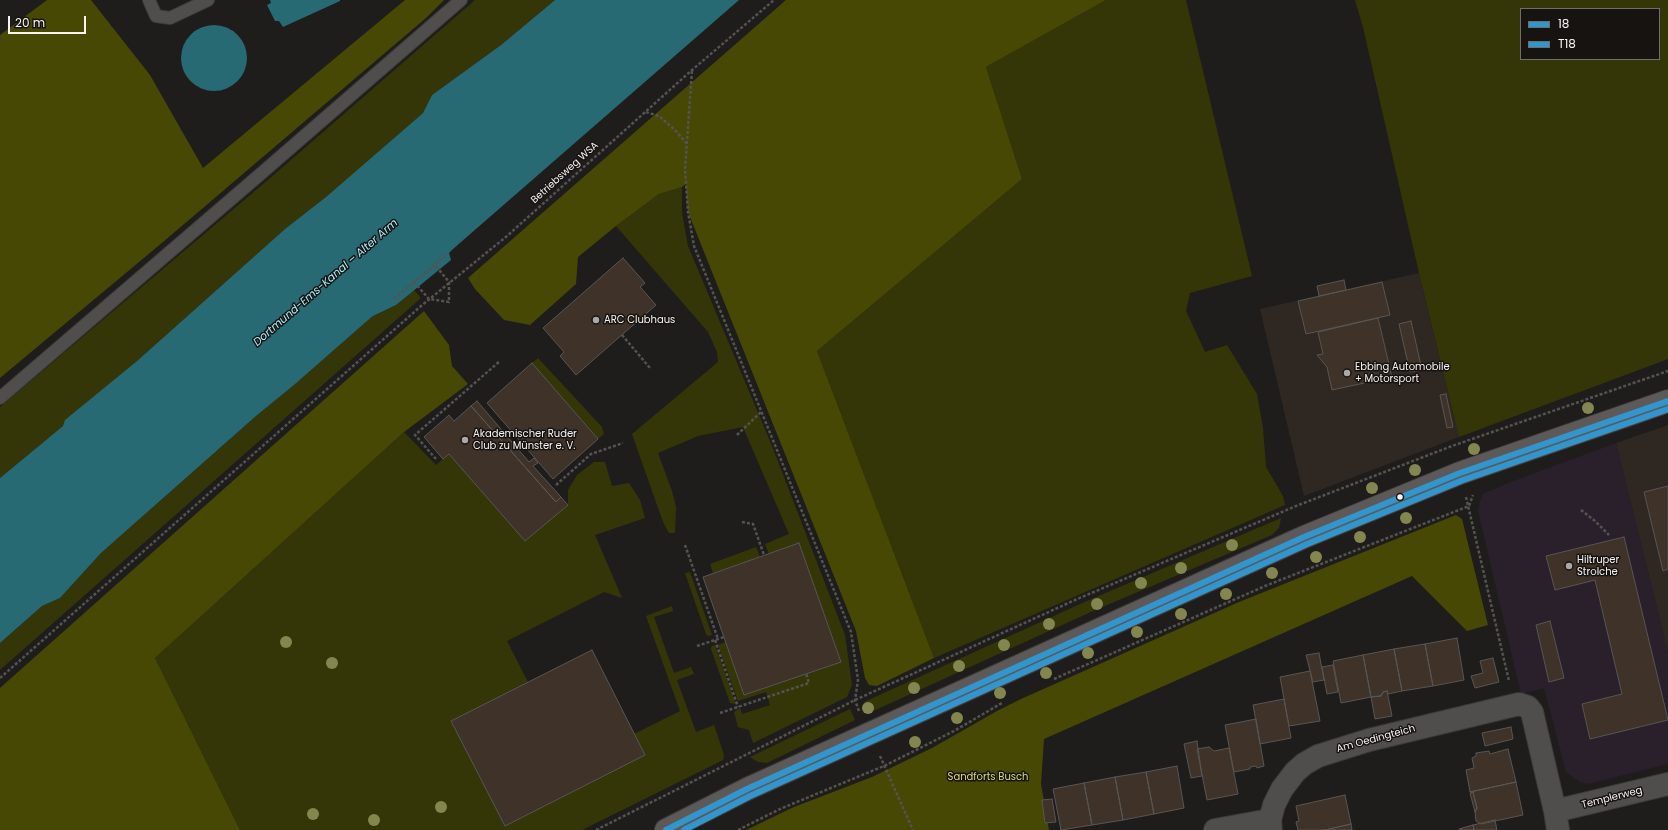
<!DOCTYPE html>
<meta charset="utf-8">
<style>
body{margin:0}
#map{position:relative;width:1668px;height:830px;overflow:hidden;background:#1f1d1b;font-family:Poppins,sans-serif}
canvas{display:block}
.legend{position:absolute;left:1520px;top:8px;width:140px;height:52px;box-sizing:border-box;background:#171311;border:1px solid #706d6b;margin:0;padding:5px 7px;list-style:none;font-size:12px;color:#f6f3f2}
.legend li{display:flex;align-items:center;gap:8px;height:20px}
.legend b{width:20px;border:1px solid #706d6b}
.scale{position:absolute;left:8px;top:16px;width:78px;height:18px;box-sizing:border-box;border:2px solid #f6f3f2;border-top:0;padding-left:5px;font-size:12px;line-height:14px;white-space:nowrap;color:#f6f3f2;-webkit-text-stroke:3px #171311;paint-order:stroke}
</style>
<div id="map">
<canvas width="1668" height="830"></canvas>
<ul class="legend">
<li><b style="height:5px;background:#3196cd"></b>18</li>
<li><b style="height:5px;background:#3196cd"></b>T18</li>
</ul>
<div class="scale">20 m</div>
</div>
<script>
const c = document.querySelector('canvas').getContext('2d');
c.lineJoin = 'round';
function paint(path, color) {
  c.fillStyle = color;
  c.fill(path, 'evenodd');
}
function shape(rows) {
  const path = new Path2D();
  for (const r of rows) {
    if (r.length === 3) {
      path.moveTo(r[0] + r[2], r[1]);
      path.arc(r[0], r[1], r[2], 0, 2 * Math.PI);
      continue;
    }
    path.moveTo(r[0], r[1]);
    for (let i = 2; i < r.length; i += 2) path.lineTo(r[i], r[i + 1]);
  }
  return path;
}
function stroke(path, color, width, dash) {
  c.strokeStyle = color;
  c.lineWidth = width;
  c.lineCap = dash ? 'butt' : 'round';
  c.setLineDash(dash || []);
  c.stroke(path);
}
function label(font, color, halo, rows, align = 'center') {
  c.font = font + ' Poppins,sans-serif';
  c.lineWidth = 3;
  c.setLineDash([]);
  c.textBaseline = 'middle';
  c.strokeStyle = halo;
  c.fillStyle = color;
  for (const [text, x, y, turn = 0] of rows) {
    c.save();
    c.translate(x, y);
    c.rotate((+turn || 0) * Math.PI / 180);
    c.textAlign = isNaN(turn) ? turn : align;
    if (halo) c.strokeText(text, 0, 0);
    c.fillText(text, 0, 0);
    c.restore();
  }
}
paint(shape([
 [1419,273,1459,437,1304,496,1260,309],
 [1668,425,1668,653,1616,443]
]), '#2e2722');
paint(shape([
 [1616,443,1668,653,1668,764,1588,784,1580,782,1566,772,1544,688,1521,694,1478,511,1480,501,1483,494,1511,482]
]), '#29202b');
paint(shape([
 [475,0,555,0,501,45,432,95,423,113,326,197,285,229,137,361,66,420,63,426,0,478,0,407,269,179],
 [1106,0,1186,0,1252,276,1190,293,1186,311,1205,352,1227,345,1257,394,1263,428,1266,467,1283,496,1285,505,934,658,817,351,1022,179,986,67],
 [1355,0,1668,0,1668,359,1459,437,1419,273,1363,27],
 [1521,9,1659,9,1659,59,1521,59],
 [682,187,682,213,688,246,772,446,845,635,852,685,847,697,753,743,749,730,738,727,734,712,740,708,742,714,770,705,766,692,738,701,718,645,726,642,744,695,841,661,799,543,769,554,765,544,789,534,743,427,698,436,658,453,672,491,676,507,675,533,669,533,663,522,632,434,718,362,717,352,708,332,616,226,659,194],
 [414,290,421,298,0,670,0,643,42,606,60,598,101,553,256,416,294,385,367,321,373,316,396,305],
 [538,358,602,427,604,434,598,439,532,363],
 [404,432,436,465,449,454,525,541,568,505,568,490,577,475,594,462,605,462,612,486,629,483,640,500,645,518,595,535,622,598,604,592,507,641,528,682,452,721,505,826,645,755,634,734,680,711,646,616,672,606,673,611,654,617,674,673,691,667,694,674,677,680,696,732,714,725,724,755,723,760,582,830,240,830,155,658],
 [1281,518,1279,528,1272,535,1093,611,871,712,864,702,1087,601],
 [756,547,760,557,713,573,710,564],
 [690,572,712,635,708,636,706,634,685,573],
 [715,645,736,704,730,703,711,649,712,646],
 [850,709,855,720,767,763,758,762,750,757]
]), '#353607');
paint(shape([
 [47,0,91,0,150,75,203,168,405,0,444,0,426,18,163,242,0,378,0,35],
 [786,0,1106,0,986,67,1022,179,817,351,934,658,877,686,869,685,865,678,856,631,688,212,686,184,682,187,659,194,616,226,578,257,576,284,530,325,504,320,475,289,468,278],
 [424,311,449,345,452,366,468,384,404,432,155,658,240,830,0,830,0,688],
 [1456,515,1462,519,1488,625,1467,631,1412,576,1044,739,1041,784,1049,830,746,830,794,807,872,777,932,748,997,711,1021,699,1239,602]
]), '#474804');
paint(shape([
 [270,0,340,0,340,1,283,27,279,21,275,21,267,5,271,3],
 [555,0,739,0,453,249,449,253,451,260,396,305,373,316,367,321,294,385,256,416,101,553,60,598,42,606,0,643,0,478,63,426,65,420,137,361,285,229,326,197,423,113,432,95,501,45],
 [214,58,33]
]), '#276a74');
const building = shape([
 [623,258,645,283,640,287,656,305,576,375,560,356,564,352,543,328,623,258],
 [1344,280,1346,290,1319,296,1317,286,1344,280],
 [1382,282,1390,315,1306,334,1298,301,1382,282],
 [1378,318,1392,377,1332,390,1327,367,1317,355,1323,354,1318,332,1378,318],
 [1411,321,1422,370,1410,372,1399,324,1411,321],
 [532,363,598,439,553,479,487,403,532,363],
 [1446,394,1453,427,1447,428,1440,395,1446,394],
 [477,401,529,462,534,458,538,463,533,466,561,497,556,502,471,406,477,401],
 [471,406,556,502,561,497,568,505,525,541,449,454,443,459,424,437,449,415,454,421,471,406],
 [1668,486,1668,569,1663,571,1644,492,1668,486],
 [1624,537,1668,720,1590,739,1582,704,1622,694,1595,580,1555,590,1546,556,1624,537],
 [799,543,841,662,744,695,703,577,799,543],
 [1550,621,1564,678,1549,682,1536,625,1550,621],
 [1457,638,1464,680,1433,686,1425,644,1457,638],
 [1425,644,1433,686,1402,691,1394,649,1425,644],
 [1394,649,1402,691,1388,694,1387,691,1383,692,1381,696,1371,697,1363,655,1394,649],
 [592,650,645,755,505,826,451,721,592,650],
 [1319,653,1324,680,1313,682,1306,655,1319,653],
 [1363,655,1371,697,1341,703,1333,661,1363,655],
 [1493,658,1499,682,1475,688,1471,676,1483,673,1480,661,1493,658],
 [1333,665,1338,692,1327,694,1322,667,1333,665],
 [1310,671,1320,721,1289,726,1280,677,1310,671],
 [1387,691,1392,716,1375,719,1371,697,1381,696,1383,692,1387,691],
 [1284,699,1291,738,1260,744,1253,705,1284,699],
 [1256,719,1264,766,1257,768,1256,766,1250,767,1250,769,1234,772,1225,725,1256,719],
 [1511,727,1513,739,1485,746,1482,733,1511,727],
 [1197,741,1202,776,1191,778,1184,744,1197,741],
 [1209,747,1214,751,1229,748,1238,794,1207,800,1197,749,1209,747],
 [1508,749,1516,782,1470,792,1466,770,1474,768,1472,758,1476,756,1476,753,1489,751,1490,754,1508,749],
 [1177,766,1184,808,1154,814,1146,772,1177,766],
 [1146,772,1154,814,1123,820,1115,777,1146,772],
 [1115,777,1123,820,1092,825,1084,783,1115,777],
 [1516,782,1523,815,1481,824,1476,821,1475,812,1477,808,1473,792,1470,792,1516,782],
 [1084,783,1092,825,1061,830,1053,789,1084,783],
 [1473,792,1477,808,1475,812,1470,793,1473,792],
 [1345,795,1351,824,1325,830,1298,830,1296,822,1299,821,1296,806,1345,795],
 [1052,799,1056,822,1045,823,1042,800,1052,799],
 [1495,820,1497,830,1474,830,1473,825,1495,820],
 [1351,824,1352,830,1325,830,1351,824],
 [1473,825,1474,830,1459,830,1459,829,1473,825]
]);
paint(building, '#3e3229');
stroke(building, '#585655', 1);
const service = shape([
 [149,0,156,16,170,18,208,0],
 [0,398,264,171,461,0]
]);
const minor = shape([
 [1555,811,1668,784],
 [1215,830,1270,820],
 [1271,830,1270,820,1274,805,1282,789,1295,772,1304,764,1318,756,1369,740,1519,704,1528,707,1532,712,1555,811,1558,830]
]);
const secondary = shape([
 [666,830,747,789,1304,537,1460,473,1668,401]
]);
stroke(service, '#3b3a39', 14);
stroke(minor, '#3b3a39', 24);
stroke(secondary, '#3b3a39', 24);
stroke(shape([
 [692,71,685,169,688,212,694,246,851,632,858,680,855,700,859,711],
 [646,112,659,116,676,131,687,144],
 [414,282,429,299,449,302,449,282,435,265],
 [394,299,446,255],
 [622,335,650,368],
 [737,435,761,412],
 [436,459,415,435,500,361],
 [556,485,591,454,623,443],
 [1466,497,1509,681],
 [1581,510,1595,521,1609,535],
 [742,522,753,524,764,555],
 [685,545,718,639],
 [715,640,738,707],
 [697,646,724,637],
 [0,678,421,306,507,236,692,70,774,0],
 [1054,679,1265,586,1469,506,1473,495],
 [720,713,809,683,806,673],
 [880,756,913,830],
 [596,830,855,700,1075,600,1296,506,1452,446,1668,371],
 [738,830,780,809,884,766,954,731,1002,703]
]), '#555352', 2.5, [3, 2]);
stroke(service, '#504e4d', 12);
stroke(minor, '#504e4d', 22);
stroke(secondary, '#5d5959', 22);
stroke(shape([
 [666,830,747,789,1304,537,1460,473,1668,401]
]), '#3196cd', 6);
stroke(shape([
 [684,830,750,796,1307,544,1463,480,1668,409]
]), '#3196cd', 6);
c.fillStyle = '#84864f';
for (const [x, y] of [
 [1588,408],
 [1474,449],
 [1415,470],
 [1372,488],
 [1406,518],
 [1360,537],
 [1232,545],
 [1316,557],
 [1181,568],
 [1272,573],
 [1141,583],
 [1226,594],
 [1097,604],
 [1181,614],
 [1049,624],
 [1137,632],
 [286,642],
 [1004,645],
 [1088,653],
 [332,663],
 [959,666],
 [1046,673],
 [914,688],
 [1000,693],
 [868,708],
 [957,718],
 [915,742],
 [441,807],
 [313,814],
 [374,820]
]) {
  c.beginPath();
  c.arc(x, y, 6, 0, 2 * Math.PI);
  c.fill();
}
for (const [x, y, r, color] of [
 [596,320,4,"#aba8a7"],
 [1347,373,4,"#aba8a7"],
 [465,440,4,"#aba8a7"],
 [1400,497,3.5,"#f6f3f2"],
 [1569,566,4,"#aba8a7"]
]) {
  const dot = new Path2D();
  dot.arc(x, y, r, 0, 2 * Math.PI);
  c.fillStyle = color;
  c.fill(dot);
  stroke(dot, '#171311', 1.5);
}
label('10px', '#f6f3f2', '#171311', [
 ["Betriebsweg WSA",565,173,-42],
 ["Am Oedingteich",1376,739,-15],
 ["Templerweg",1612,798,-14]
]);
label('10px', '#f6f3f2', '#171311', [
 ["ARC Clubhaus",604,320],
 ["Ebbing Automobile",1355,367],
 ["+ Motorsport",1355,379],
 ["Akademischer Ruder",473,434],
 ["Club zu Münster e. V.",473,446],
 ["Hiltruper",1577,560],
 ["Strolche",1577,572]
], 'left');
label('10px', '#d7dc7a', '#171311', [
 ["Sandforts Busch",988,777]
]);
label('italic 11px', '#a9f1fd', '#171311', [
 ["Dortmund-Ems-Kanal – Alter Arm",326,283,-41]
]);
</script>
